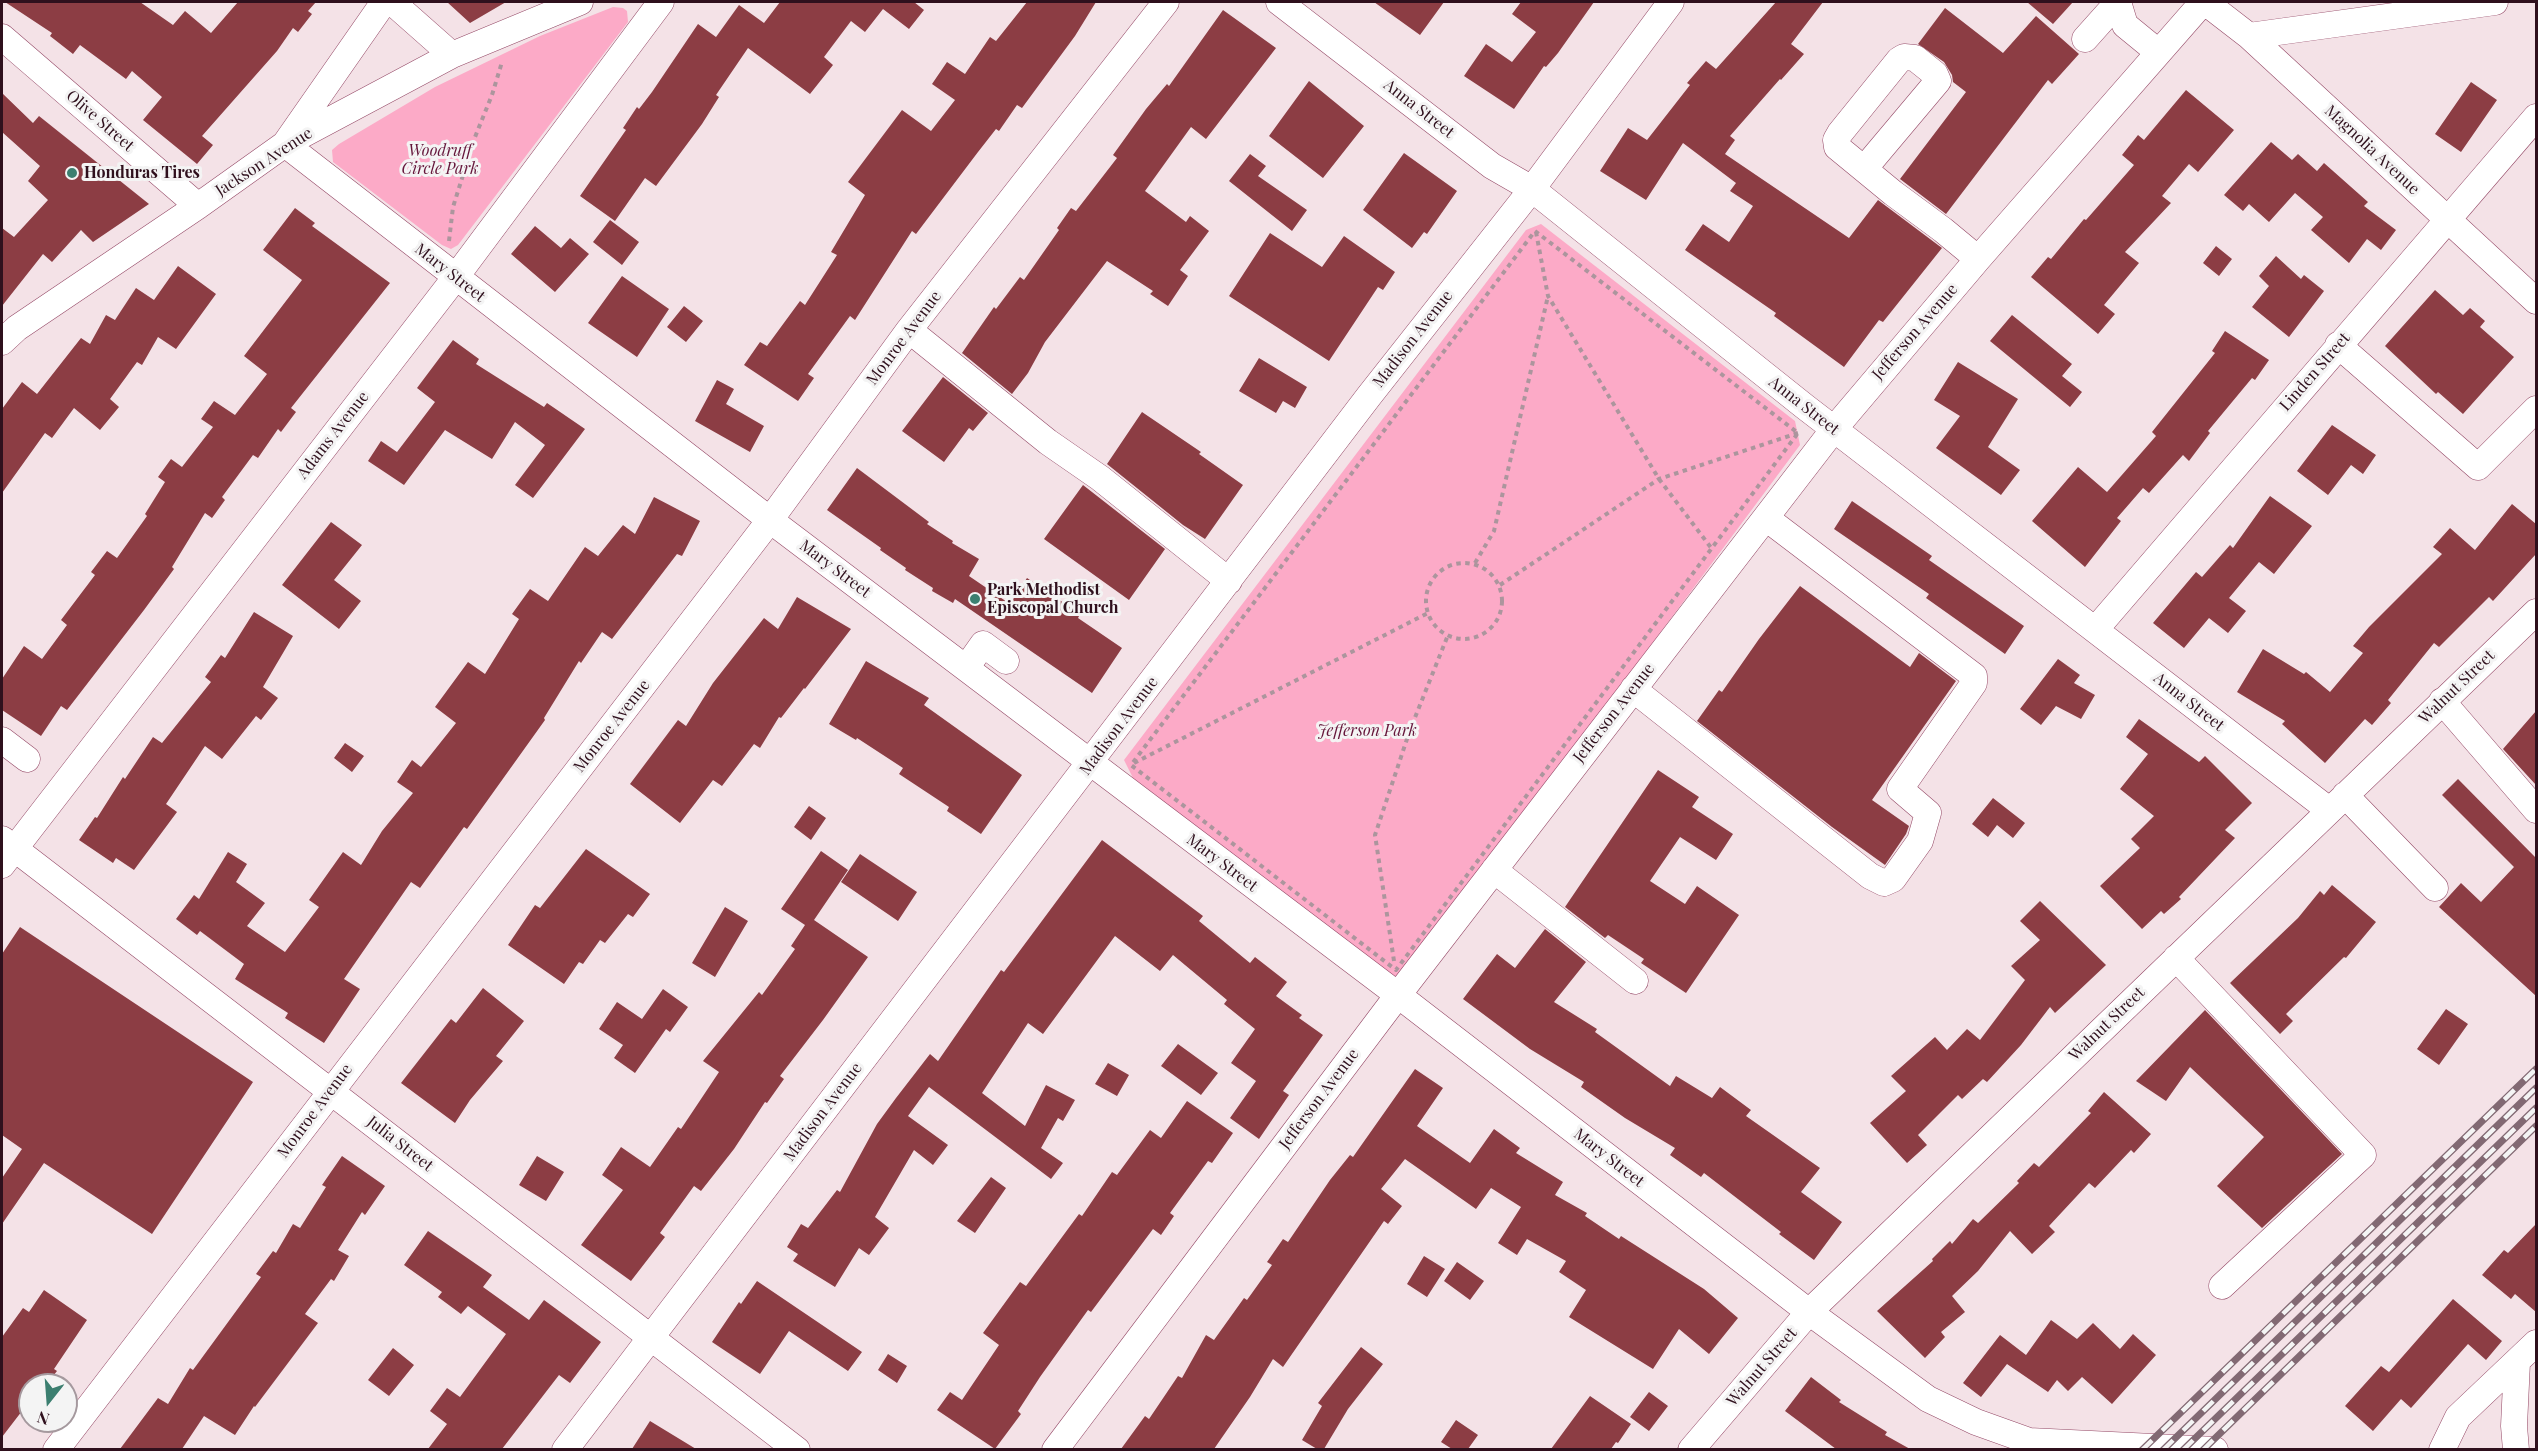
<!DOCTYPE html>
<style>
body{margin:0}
#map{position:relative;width:2538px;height:1451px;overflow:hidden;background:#f4e2e7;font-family:"Playfair Display",serif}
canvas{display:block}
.frame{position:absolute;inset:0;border:3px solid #2f101d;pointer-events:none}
.north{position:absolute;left:18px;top:1373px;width:60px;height:60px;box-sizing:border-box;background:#f4f4f4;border:2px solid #a5999e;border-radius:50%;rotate:197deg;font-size:16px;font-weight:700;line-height:24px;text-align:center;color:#2f101d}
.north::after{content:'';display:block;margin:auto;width:21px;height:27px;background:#3c7f70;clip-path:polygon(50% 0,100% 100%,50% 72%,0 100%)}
</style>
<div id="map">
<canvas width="2538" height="1451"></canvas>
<div class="frame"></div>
<div class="north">N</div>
</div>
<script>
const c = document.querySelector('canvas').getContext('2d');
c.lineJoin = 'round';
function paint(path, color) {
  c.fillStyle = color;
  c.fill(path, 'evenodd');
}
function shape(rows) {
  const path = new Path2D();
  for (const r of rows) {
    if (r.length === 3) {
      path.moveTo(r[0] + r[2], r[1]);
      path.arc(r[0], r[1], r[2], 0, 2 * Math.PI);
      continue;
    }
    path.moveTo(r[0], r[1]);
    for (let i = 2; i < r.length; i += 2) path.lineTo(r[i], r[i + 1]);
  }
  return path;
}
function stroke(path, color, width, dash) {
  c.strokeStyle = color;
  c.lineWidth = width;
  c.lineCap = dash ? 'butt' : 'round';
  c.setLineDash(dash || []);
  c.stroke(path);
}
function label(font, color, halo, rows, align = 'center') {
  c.font = font + ' "Playfair Display",serif';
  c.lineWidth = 6;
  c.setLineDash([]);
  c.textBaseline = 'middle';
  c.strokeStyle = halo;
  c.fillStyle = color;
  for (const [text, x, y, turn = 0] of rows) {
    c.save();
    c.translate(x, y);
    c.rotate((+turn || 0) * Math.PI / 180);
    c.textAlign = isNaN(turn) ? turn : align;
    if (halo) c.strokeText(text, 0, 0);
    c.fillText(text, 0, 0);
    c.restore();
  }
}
paint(shape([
 [613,7,623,8,627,11,628,22,458,245,451,249,442,245,333,162,332,150,339,144,435,87,540,36],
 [1541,224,1795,421,1800,445,1406,974,1393,978,1133,778,1124,760,1526,230]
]), '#fcaac7');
paint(shape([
 [5,2,140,2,173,25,185,11,211,33,238,2,316,2,308,11,312,14,298,32,293,28,277,51,202,136,213,145,197,164,143,120,162,97,132,71,126,79,80,45,73,54,50,36,52,33],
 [447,2,506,2,470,23],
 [780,2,914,2,924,10,909,29,883,9,865,32,851,21,824,57,833,65,810,94,748,48,716,95,719,97,702,124,656,186,645,178,615,221,580,196,626,130,623,128,637,107,639,109,652,92,698,24,716,37,739,5,764,23],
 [1027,2,1096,2,1075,36,1022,108,1017,105,999,131,996,129,978,152,916,234,912,231,855,320,850,316,808,374,814,378,798,401,744,365,760,342,767,346,800,301,805,305,837,255,831,252,865,195,848,182,902,110,931,131,955,100,932,84,947,62,965,74,990,37,996,41],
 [1374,2,1444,2,1420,35],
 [1521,2,1594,2,1558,53,1546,67,1544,66,1514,109,1464,76,1486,44,1512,62,1536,32,1512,14],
 [1776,2,1823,2,1791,44,1804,54,1781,80,1780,79,1730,136,1735,140,1725,154,1849,238,1878,200,1942,248,1883,322,1879,320,1844,367,1774,316,1776,313,1685,250,1703,224,1729,242,1753,206,1730,191,1736,183,1683,143,1646,200,1600,171,1628,128,1647,140,1690,85,1687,83,1706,61,1716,69],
 [2027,2,2073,2,2053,24],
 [1945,8,2003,53,2036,16,2079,54,2052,84,2048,80,1946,214,1900,179,1966,92,1953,82,1952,75,1944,62,1918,44],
 [1223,10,1276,48,1206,139,1191,127,1145,191,1186,222,1190,216,1209,231,1180,270,1188,276,1168,306,1150,294,1153,291,1107,261,1045,342,1028,373,1012,394,962,353,994,307,996,309,1020,277,1024,280,1059,230,1057,228,1071,208,1076,211,1117,158,1113,155,1146,109,1167,84,1169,86],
 [1309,81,1364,126,1323,178,1269,136],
 [2471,82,2497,100,2461,152,2435,134],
 [2186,90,2234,130,2198,172,2189,164,2162,196,2171,203,2125,252,2139,263,2104,305,2115,314,2098,334,2031,277,2048,257,2051,259,2084,219,2086,220,2134,165,2122,155,2138,135,2144,140],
 [2,93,33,123,39,116,149,204,93,242,81,230,52,262,43,254,2,306,2,228,14,237,48,200,28,181,40,166,2,132],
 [2271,142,2292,160,2298,154,2317,171,2324,163,2368,202,2364,206,2396,230,2381,250,2367,239,2349,263,2311,230,2323,217,2295,193,2269,222,2249,204,2243,211,2224,195],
 [1404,153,1457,191,1427,234,1424,232,1412,248,1363,210],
 [1250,154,1266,166,1258,176,1307,210,1292,231,1229,181],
 [295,208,315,223,312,226,390,283,291,408,296,412,281,432,278,429,258,458,253,455,222,497,225,500,212,518,205,513,172,567,174,569,144,610,67,710,61,706,41,736,2,710,2,679,24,646,42,659,67,625,61,620,95,575,91,572,107,551,117,558,147,516,145,514,165,482,158,477,171,459,182,467,213,427,201,419,214,401,235,415,267,374,244,356,302,280,263,250],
 [610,220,639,242,622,265,593,242],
 [535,226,561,248,570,238,589,254,555,292,511,254],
 [1270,233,1322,267,1344,236,1395,272,1383,290,1378,287,1329,361,1229,296],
 [2216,246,2232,259,2219,276,2203,263],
 [2276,256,2301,279,2304,275,2324,291,2289,337,2252,307,2269,286,2259,276],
 [178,266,216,294,176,349,158,337,142,365,137,362,110,399,119,407,100,430,74,408,52,438,45,433,2,493,2,409,22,382,37,394,81,338,90,344,106,315,115,320,136,288,154,300],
 [622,276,669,309,637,357,588,323],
 [2435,290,2463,315,2470,308,2485,321,2480,327,2514,357,2463,414,2438,392,2436,394,2385,346],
 [684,306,703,321,686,342,667,327],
 [2012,315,2072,364,2062,376,2082,392,2070,407,1990,341],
 [2225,331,2269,360,2255,380,2252,378,2208,431,2210,433,2189,461,2183,455,2149,493,2143,488,2117,518,2121,521,2085,567,2032,521,2078,467,2107,492,2156,436,2152,432,2215,353,2212,351],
 [453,340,479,359,476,364,544,407,547,403,585,429,533,498,515,485,545,445,515,422,492,459,445,430,404,485,368,461,381,441,397,452,435,402,417,388],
 [1259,358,1307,387,1295,408,1283,401,1276,413,1239,391],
 [1958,362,2018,399,1988,447,2020,470,2001,495,1936,448,1960,416,1934,400],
 [943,377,988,413,973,431,969,428,944,462,902,431],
 [717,380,734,389,726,404,764,426,750,452,695,421],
 [1142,412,1201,452,1199,454,1243,485,1205,539,1183,525,1107,464],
 [2332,425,2376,455,2363,474,2351,465,2328,495,2297,471],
 [857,468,929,522,927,524,953,541,952,543,979,559,969,576,1010,604,1027,578,1080,614,1078,618,1122,648,1092,693,955,599,953,603,932,591,933,588,905,570,906,568,880,550,881,548,827,510],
 [1083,485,1165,549,1129,600,1044,539],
 [2270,496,2312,526,2274,574,2259,562,2229,598,2246,611,2228,633,2209,618,2184,648,2153,623,2196,572,2202,577,2230,545,2233,548],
 [654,497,700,521,682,556,677,554,612,639,602,632,581,663,579,661,544,718,545,720,467,829,464,827,420,888,411,882,344,979,360,989,324,1043,285,1018,288,1013,235,979,244,964,200,931,197,935,176,919,194,895,199,899,228,852,247,864,236,882,265,903,247,926,285,952,319,907,309,900,343,852,361,865,382,831,413,793,397,782,412,760,421,767,456,723,435,707,468,662,485,674,519,619,512,614,530,589,548,601,585,547,598,556,623,525,635,534],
 [1852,501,1932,556,1929,560,2024,626,2005,654,1926,598,1929,594,1834,529],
 [2512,504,2536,524,2536,554,2493,601,2489,597,2439,647,2434,643,2388,700,2391,703,2372,725,2365,719,2325,763,2282,724,2285,721,2237,692,2263,649,2304,674,2306,672,2330,692,2363,653,2353,646,2369,627,2442,554,2433,547,2450,528,2475,550],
 [331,522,362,545,334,580,361,601,339,629,282,585],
 [1800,586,1910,667,1919,653,1956,681,1872,800,1909,826,1906,834,1885,865,1832,827,1697,721,1719,690,1722,692,1759,639],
 [797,597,851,629,805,689,804,688,781,718,779,717,760,748,754,744,722,786,713,780,680,823,630,784,678,720,686,726,713,683,764,618,778,629],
 [254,612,293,636,263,687,278,698,261,720,256,716,222,759,205,746,166,804,177,812,134,870,116,858,113,863,79,840,95,817,97,818,123,777,125,779,153,737,162,743,211,682,205,677,221,655,225,658],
 [2058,659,2080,675,2074,683,2095,695,2081,719,2056,706,2041,725,2020,709],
 [866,661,929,698,924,705,1022,775,981,834,947,811,949,807,899,774,903,768,857,738,856,740,829,724],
 [2536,711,2536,785,2503,749],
 [2139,719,2199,762,2205,756,2252,803,2225,830,2235,838,2179,897,2181,899,2164,914,2161,911,2142,929,2100,886,2140,848,2131,839,2154,816,2120,789,2148,754,2126,737],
 [345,743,364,756,352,772,334,758],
 [1658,770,1699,797,1692,807,1733,834,1716,860,1680,837,1650,881,1685,904,1697,886,1739,915,1686,993,1641,963,1644,959,1608,935,1605,938,1565,907],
 [2458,779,2536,858,2536,996,2439,907,2461,883,2481,902,2514,867,2442,795],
 [1993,798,2025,823,2013,838,1997,825,1988,837,1972,824],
 [809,806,826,818,811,840,794,827],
 [1102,840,1203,916,1199,921,1250,963,1255,957,1287,982,1276,996,1302,1015,1299,1018,1323,1035,1283,1091,1289,1095,1259,1139,1230,1118,1256,1081,1231,1063,1255,1029,1224,1004,1227,1000,1173,955,1160,971,1115,936,1043,1034,1028,1023,982,1093,1025,1126,1046,1085,1075,1100,1063,1121,1058,1118,1041,1148,1063,1163,1051,1179,929,1087,908,1116,948,1145,933,1165,914,1150,875,1217,889,1228,869,1255,859,1248,835,1287,793,1261,798,1254,787,1247,801,1224,808,1228,837,1190,840,1192,877,1124,896,1098,930,1054,938,1061,1001,970,1004,972],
 [586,849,650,894,633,917,628,914,605,943,600,940,583,964,579,962,564,984,508,945,535,905,540,908],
 [821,851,848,870,814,920,868,957,823,1020,780,1076,784,1079,767,1103,765,1102,734,1149,701,1191,694,1186,660,1233,665,1237,631,1281,581,1245,623,1190,602,1175,621,1147,650,1167,678,1127,681,1129,719,1072,703,1061,759,992,762,995,795,949,791,946,805,925,781,909],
 [860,854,917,892,898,921,841,882],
 [2332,885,2376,922,2346,958,2344,957,2286,1014,2293,1021,2280,1034,2230,983,2298,918,2320,891,2324,895],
 [2040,901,2106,965,2055,1013,2050,1007,2021,1045,1987,1082,1983,1079,1962,1099,1958,1095,1918,1135,1927,1145,1907,1163,1870,1123,1906,1091,1891,1076,1935,1037,1947,1050,1967,1029,1980,1040,2025,980,2011,966,2040,940,2020,921],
 [725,907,748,921,715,977,692,963],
 [20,927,253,1082,152,1234,44,1163,2,1224,2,1178,22,1149,2,1135,2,954],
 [1545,929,1586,962,1554,1002,1597,1029,1595,1032,1670,1086,1676,1076,1712,1098,1720,1087,1751,1110,1746,1116,1820,1168,1801,1192,1842,1222,1814,1260,1779,1234,1781,1232,1704,1173,1701,1177,1670,1155,1675,1148,1625,1118,1581,1087,1584,1082,1530,1049,1463,999,1497,954,1515,968],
 [483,988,524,1021,496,1056,503,1061,470,1100,455,1123,401,1083,451,1019,456,1023],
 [663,989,688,1007,670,1032,666,1029,635,1073,614,1058,623,1045,599,1029,617,1002,642,1019],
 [2446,1009,2468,1024,2439,1065,2417,1049],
 [2205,1010,2342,1154,2262,1228,2217,1186,2264,1137,2190,1067,2166,1101,2136,1081],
 [1178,1044,1218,1073,1201,1095,1161,1066],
 [1108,1063,1129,1075,1117,1096,1095,1084],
 [1415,1069,1443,1088,1417,1126,1470,1163,1494,1129,1520,1148,1516,1153,1563,1182,1555,1195,1587,1213,1585,1216,1619,1239,1621,1236,1704,1289,1738,1318,1709,1354,1679,1329,1653,1369,1569,1317,1586,1290,1559,1272,1566,1261,1527,1239,1517,1255,1498,1243,1521,1207,1491,1188,1476,1209,1405,1159,1381,1189,1402,1206,1388,1224,1384,1221,1283,1367,1273,1359,1250,1397,1214,1449,1121,1449,1145,1416,1149,1419,1178,1376,1182,1378,1206,1335,1214,1340,1244,1298,1247,1300,1272,1265,1267,1262,1283,1239,1288,1242,1330,1180,1350,1155,1353,1157],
 [2104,1092,2151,1134,2134,1153,2131,1150,2095,1188,2089,1183,2049,1226,2055,1232,2032,1254,2010,1231,1978,1271,1952,1296,1965,1312,1941,1332,1945,1337,1925,1358,1877,1311,1933,1261,1932,1259,1950,1241,1952,1244,1973,1219,1978,1223,2019,1183,2017,1181,2034,1163,2039,1167,2091,1113,2088,1111],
 [1187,1101,1233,1133,1212,1163,1208,1161,1170,1213,1174,1216,1161,1235,1153,1229,1091,1312,1088,1310,1040,1377,1018,1411,1021,1414,995,1449,937,1410,950,1392,962,1400,999,1345,983,1333,1020,1282,1026,1286,1079,1214,1082,1216,1112,1172,1117,1175,1150,1130,1161,1138],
 [342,1156,385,1186,365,1215,362,1212,338,1250,349,1256,334,1281,331,1279,305,1314,318,1323,255,1407,254,1406,235,1435,204,1416,182,1449,120,1449,158,1398,168,1404,190,1368,193,1370,261,1277,256,1274,273,1251,276,1253,293,1224,300,1228,326,1187,322,1185],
 [537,1156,564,1172,546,1201,519,1185],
 [991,1177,1006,1188,975,1233,957,1221],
 [2536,1224,2536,1312,2515,1294,2511,1299,2482,1275,2504,1250,2508,1253],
 [428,1231,492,1275,483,1287,529,1320,544,1300,601,1342,570,1383,559,1375,502,1449,428,1449,447,1424,430,1411,447,1388,460,1397,506,1334,468,1306,461,1314,438,1297,442,1292,404,1265],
 [1424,1256,1445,1269,1427,1297,1407,1284],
 [1457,1262,1484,1281,1470,1300,1444,1281],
 [757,1281,862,1352,848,1371,789,1331,760,1374,712,1342,739,1302,741,1304],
 [44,1290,87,1320,54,1369,57,1371,46,1385,30,1385,30,1417,22,1411,2,1437,2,1337,23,1308,29,1312],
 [2453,1299,2502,1341,2486,1360,2468,1344,2411,1408,2401,1399,2373,1431,2345,1406,2381,1366,2389,1372],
 [2051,1320,2077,1339,2093,1323,2120,1349,2133,1334,2156,1355,2112,1404,2082,1377,2068,1391,2057,1380,2048,1392,2007,1364,1981,1397,1963,1383,2000,1335,2026,1355],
 [1361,1347,1383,1364,1348,1409,1324,1449,1317,1449,1302,1440,1322,1406,1318,1403],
 [393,1348,414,1365,389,1396,368,1380],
 [888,1354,907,1366,897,1383,878,1370],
 [1811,1377,1841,1400,1839,1402,1887,1432,1885,1435,1910,1449,1836,1449,1785,1411],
 [1649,1392,1668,1406,1649,1431,1630,1417],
 [1590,1396,1631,1424,1618,1443,1616,1442,1611,1449,1551,1449],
 [1456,1420,1478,1435,1468,1449,1452,1449,1441,1442],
 [650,1421,696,1449,632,1449]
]), '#8c3d44');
const minor = shape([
 [384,2,285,144,770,520,1398,995,1809,1312,1928,1399,1976,1422,2029,1441,2215,1450],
 [392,2,452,55],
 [1279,2,1492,166,1532,189,1804,406,2329,810],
 [2118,2,2125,25,2158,52],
 [2205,2,2249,36,2536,301],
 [2249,36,2495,2],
 [2,37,198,206],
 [2085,39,2118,2],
 [1864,169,1938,81,1935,74,1915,58,1904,57,1899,60,1840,133,1836,140,1837,147,1893,193,1943,230,1978,259],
 [909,330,1048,442,1100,478,1229,581],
 [2,342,17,328,198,206,285,144,452,55,580,2],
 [2338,345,2478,467,2536,409],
 [2095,630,2536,117],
 [966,668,983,644,1006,661],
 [1633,689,1870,876,1884,883,1893,879,1920,841,1928,813,1900,789,1974,683,1974,676,1766,518],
 [2442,701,2536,810],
 [2,740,27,759],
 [2345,795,2435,888],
 [2,839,797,1450],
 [2,865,455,278,661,2],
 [1494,870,1635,981],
 [2176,958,2363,1155,2222,1286],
 [56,1450,770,520,909,330,1166,2],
 [565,1450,1369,396,1532,189,1671,2],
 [1055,1450,1398,995,1834,429,1978,259,2203,2],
 [1691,1450,1809,1312,2536,612],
 [2442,1450,2458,1417,2536,1343],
 [2516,1450,2514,1426,2517,1362]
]);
stroke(minor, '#944866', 27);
stroke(shape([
 [1535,231,1798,433,1396,970,1131,765,1535,231],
 [1536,232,1548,296,1659,479,1712,549],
 [449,241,453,207,475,137,492,95,502,62],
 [1464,601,38],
 [1475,563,1494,531,1548,296],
 [1500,585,1659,479,1798,433],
 [1134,763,1428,613],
 [1394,961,1375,835,1410,730,1448,635]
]), '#ac959d', 4, [4.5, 4.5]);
stroke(minor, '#fff', 26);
const rail = shape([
 [2142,1450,2536,1069],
 [2163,1450,2536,1088],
 [2183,1450,2536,1108],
 [2203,1450,2536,1126]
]);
stroke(rail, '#826973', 7);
stroke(rail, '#f4f4f4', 4.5, [14]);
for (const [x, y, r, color] of [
 [72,173,6,"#3c7f70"],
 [975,599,6,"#3c7f70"]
]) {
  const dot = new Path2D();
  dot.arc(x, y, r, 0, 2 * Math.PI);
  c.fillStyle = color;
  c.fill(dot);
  stroke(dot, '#f4f4f4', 2);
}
label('16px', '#2f101d', '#f4f4f4', [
 ["Anna Street",1419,109,38],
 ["Olive Street",100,121,41],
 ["Magnolia Avenue",2372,150,43],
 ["Jackson Avenue",264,162,-33],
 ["Mary Street",450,273,38],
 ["Jefferson Avenue",1915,332,-49],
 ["Monroe Avenue",904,338,-53],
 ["Madison Avenue",1413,339,-52],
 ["Linden Street",2315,372,-49],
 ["Anna Street",1804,406,38],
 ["Adams Avenue",333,435,-52],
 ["Mary Street",835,569,37],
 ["Walnut Street",2457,687,-44],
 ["Anna Street",2189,702,38],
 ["Jefferson Avenue",1614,713,-52],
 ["Monroe Avenue",612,726,-52],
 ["Madison Avenue",1119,726,-53],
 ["Mary Street",1222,863,37],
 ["Walnut Street",2107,1024,-44],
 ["Jefferson Avenue",1319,1099,-53],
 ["Monroe Avenue",315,1111,-53],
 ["Madison Avenue",823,1112,-53],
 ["Julia Street",400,1144,38],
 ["Mary Street",1609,1158,38],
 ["Walnut Street",1762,1367,-49]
]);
label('italic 16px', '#65153a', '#f4f4f4', [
 ["Woodruff",440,151],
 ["Circle Park",440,169],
 ["Jefferson Park",1367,731]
]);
label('bold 16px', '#2f101d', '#f4f4f4', [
 ["Honduras Tires",84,173],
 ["Park Methodist",987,590],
 ["Episcopal Church",987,608]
], 'left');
</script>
